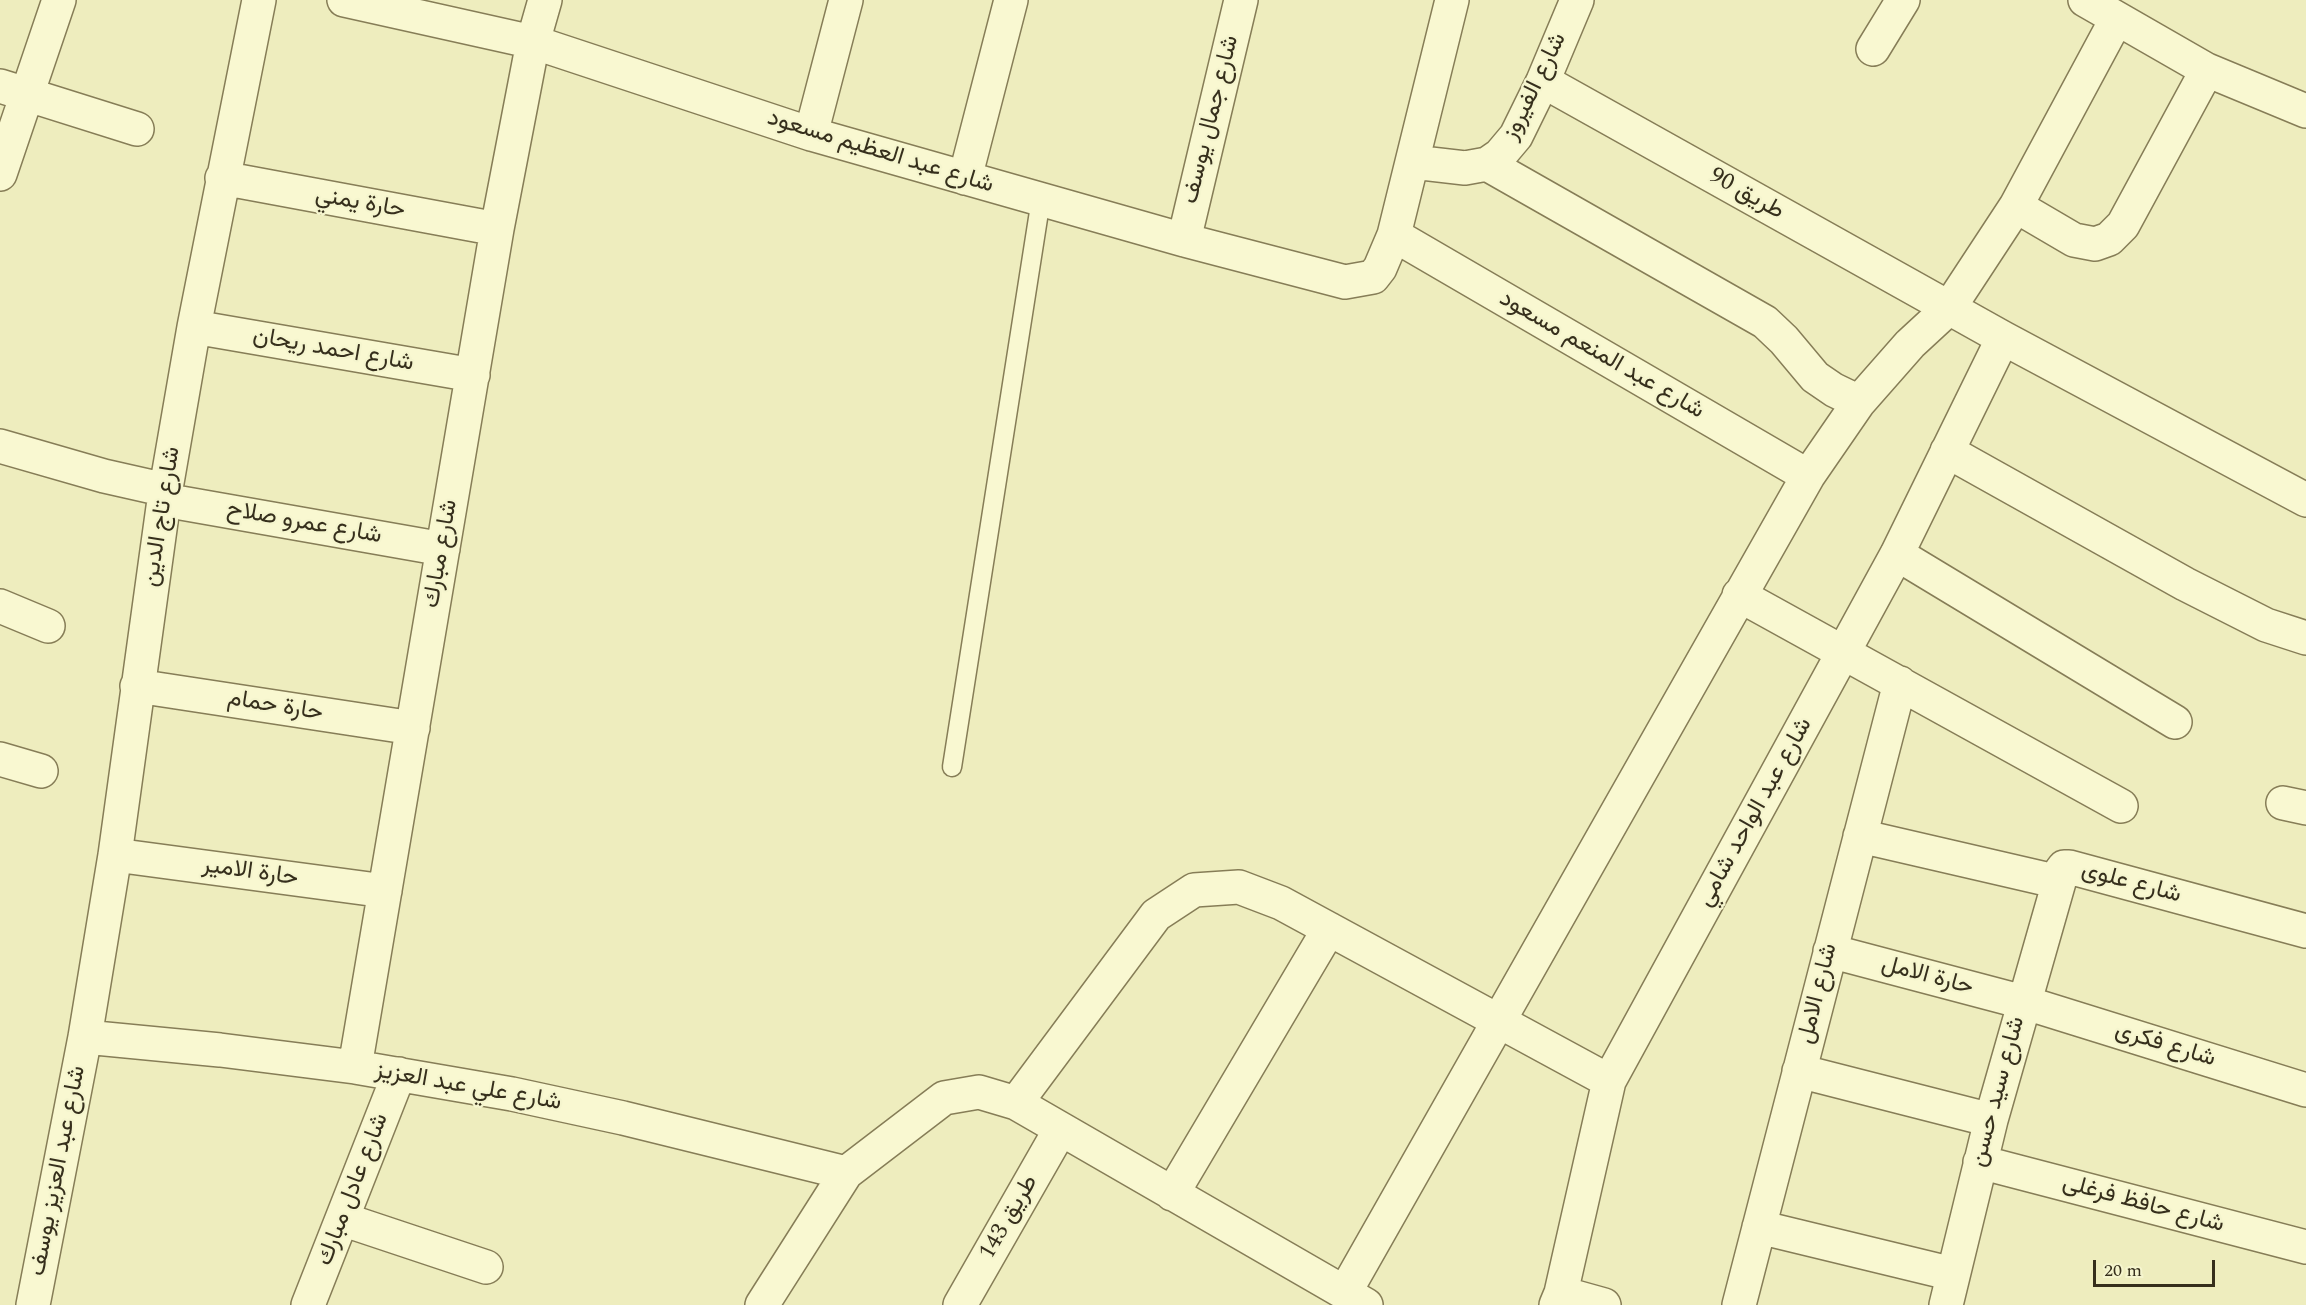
<!DOCTYPE html>
<meta charset="utf-8">
<style>
body{margin:0}
#map{position:relative;width:2306px;height:1305px;overflow:hidden;background:#eeedbe;font-family:Spectral,serif}
canvas{display:block}
.scale{position:absolute;left:2093px;top:1260px;width:122px;height:27px;box-sizing:border-box;border:3px solid #362f1c;border-top:0;padding-left:8px;font-size:18px;line-height:21px;white-space:nowrap;color:#362f1c;-webkit-text-stroke:4px #f5f5ce;paint-order:stroke}
</style>
<div id="map">
<canvas width="2306" height="1305"></canvas>
<div class="scale">20 m</div>
</div>
<script>
const c = document.querySelector('canvas').getContext('2d');
c.lineJoin = 'round';
function shape(rows) {
  const path = new Path2D();
  for (const r of rows) {
    path.moveTo(r[0], r[1]);
    for (let i = 2; i < r.length; i += 2) path.lineTo(r[i], r[i + 1]);
  }
  return path;
}
function stroke(path, color, width, dash) {
  c.strokeStyle = color;
  c.lineWidth = width;
  c.lineCap = dash ? 'butt' : 'round';
  c.setLineDash(dash || []);
  c.stroke(path);
}
function label(font, color, halo, rows, align = 'center') {
  c.font = font + ' Spectral,Vazirmatn,serif';
  c.lineWidth = 4.5;
  c.setLineDash([]);
  c.textBaseline = 'middle';
  c.strokeStyle = halo;
  c.fillStyle = color;
  for (const [text, x, y, turn = 0] of rows) {
    c.save();
    c.translate(x, y);
    c.rotate((+turn || 0) * Math.PI / 180);
    c.textAlign = isNaN(turn) ? turn : align;
    if (halo) c.strokeText(text, 0, 0);
    c.fillText(text, 0, 0);
    c.restore();
  }
}
const service = shape([
 [952,767,1041,199]
]);
const minor = shape([
 [344,0,533,42,811,134,1184,240,1345,282,1373,277,1380,268,1394,235,1452,0],
 [2085,0,2207,70,2306,111],
 [1873,49,1903,0],
 [1543,81,2003,338,2306,500],
 [0,86,137,129],
 [811,134,846,0],
 [1413,162,1465,168,1487,164,1500,155,1516,136,1543,81,1577,0],
 [1487,164,1765,322,1784,340,1815,377,1834,390,1859,402],
 [0,174,59,0],
 [222,178,497,229],
 [965,178,1011,0],
 [2016,206,2074,240,2095,244,2109,239,2123,225,2207,70],
 [1394,235,1808,476],
 [1184,240,1241,0],
 [194,327,473,375],
 [0,446,104,476,166,490],
 [1947,451,2185,584,2266,625,2306,638],
 [164,500,443,549],
 [1897,554,2175,722],
 [1739,595,2121,806],
 [0,606,48,626],
 [137,686,413,728],
 [0,759,41,771],
 [2283,803,2306,808],
 [1860,836,2059,882,2061,871,2064,867,2069,867,2306,931],
 [115,855,385,891],
 [1830,951,2023,1002,2306,1090],
 [85,1037,220,1050,355,1067,512,1094,623,1118,846,1173],
 [355,1067,497,229,533,42,545,0],
 [1799,1071,1991,1120],
 [1016,1103,1156,915,1194,890,1239,887,1281,903,1609,1081],
 [1980,1162,2306,1247],
 [1172,1194,1329,929],
 [342,1219,486,1267],
 [1759,1227,1953,1274],
 [1345,1292,1808,476,1859,402,1910,344,1949,308,2016,206,2116,20],
 [1561,1293,1604,1305],
 [33,1305,85,1037,115,855,164,500,194,327,259,0],
 [308,1305,399,1074],
 [762,1305,846,1173,944,1098,979,1092,1016,1103,1366,1305],
 [960,1305,1060,1130],
 [1556,1305,1561,1293,1609,1081,1897,554,2003,338],
 [1739,1305,1900,683],
 [1946,1305,1991,1120,2059,882]
]);
stroke(service, '#867d57', 21);
stroke(minor, '#867d57', 36);
stroke(service, '#f9f8d1', 18);
stroke(minor, '#f9f8d1', 33);
label('24px', '#362f1c', '#f5f5ce', [
 ["شارع الفيروز",1536,87,-64],
 ["شارع جمال يوسف",1212,120,-76],
 ["شارع عبد العظيم مسعود",880,153,17],
 ["طريق 90",1746,195,29],
 ["حارة يمني",360,204,10],
 ["شارع احمد ريحان",333,351,10],
 ["شارع عبد المنعم مسعود",1601,356,30],
 ["شارع تاج الدين",163,517,-81],
 ["شارع عمرو صلاح",304,524,10],
 ["شارع مبارك",442,554,-80],
 ["حارة حمام",275,707,9],
 ["شارع عبد الواحد شامي",1756,813,-61],
 ["حارة الامير",250,873,8],
 ["شارع علوى",2131,884,15],
 ["حارة الامل",1927,977,15],
 ["شارع الامل",1819,994,-76],
 ["شارع فكرى",2165,1046,17],
 ["شارع علي عبد العزيز",468,1088,10],
 ["شارع سيد حسن",1999,1092,-75],
 ["شارع عبد العزيز يوسف",59,1171,-79],
 ["شارع عادل مبارك",354,1190,-69],
 ["شارع حافظ فرغلى",2143,1205,15],
 ["طريق 143",1010,1218,-60]
]);
</script>
